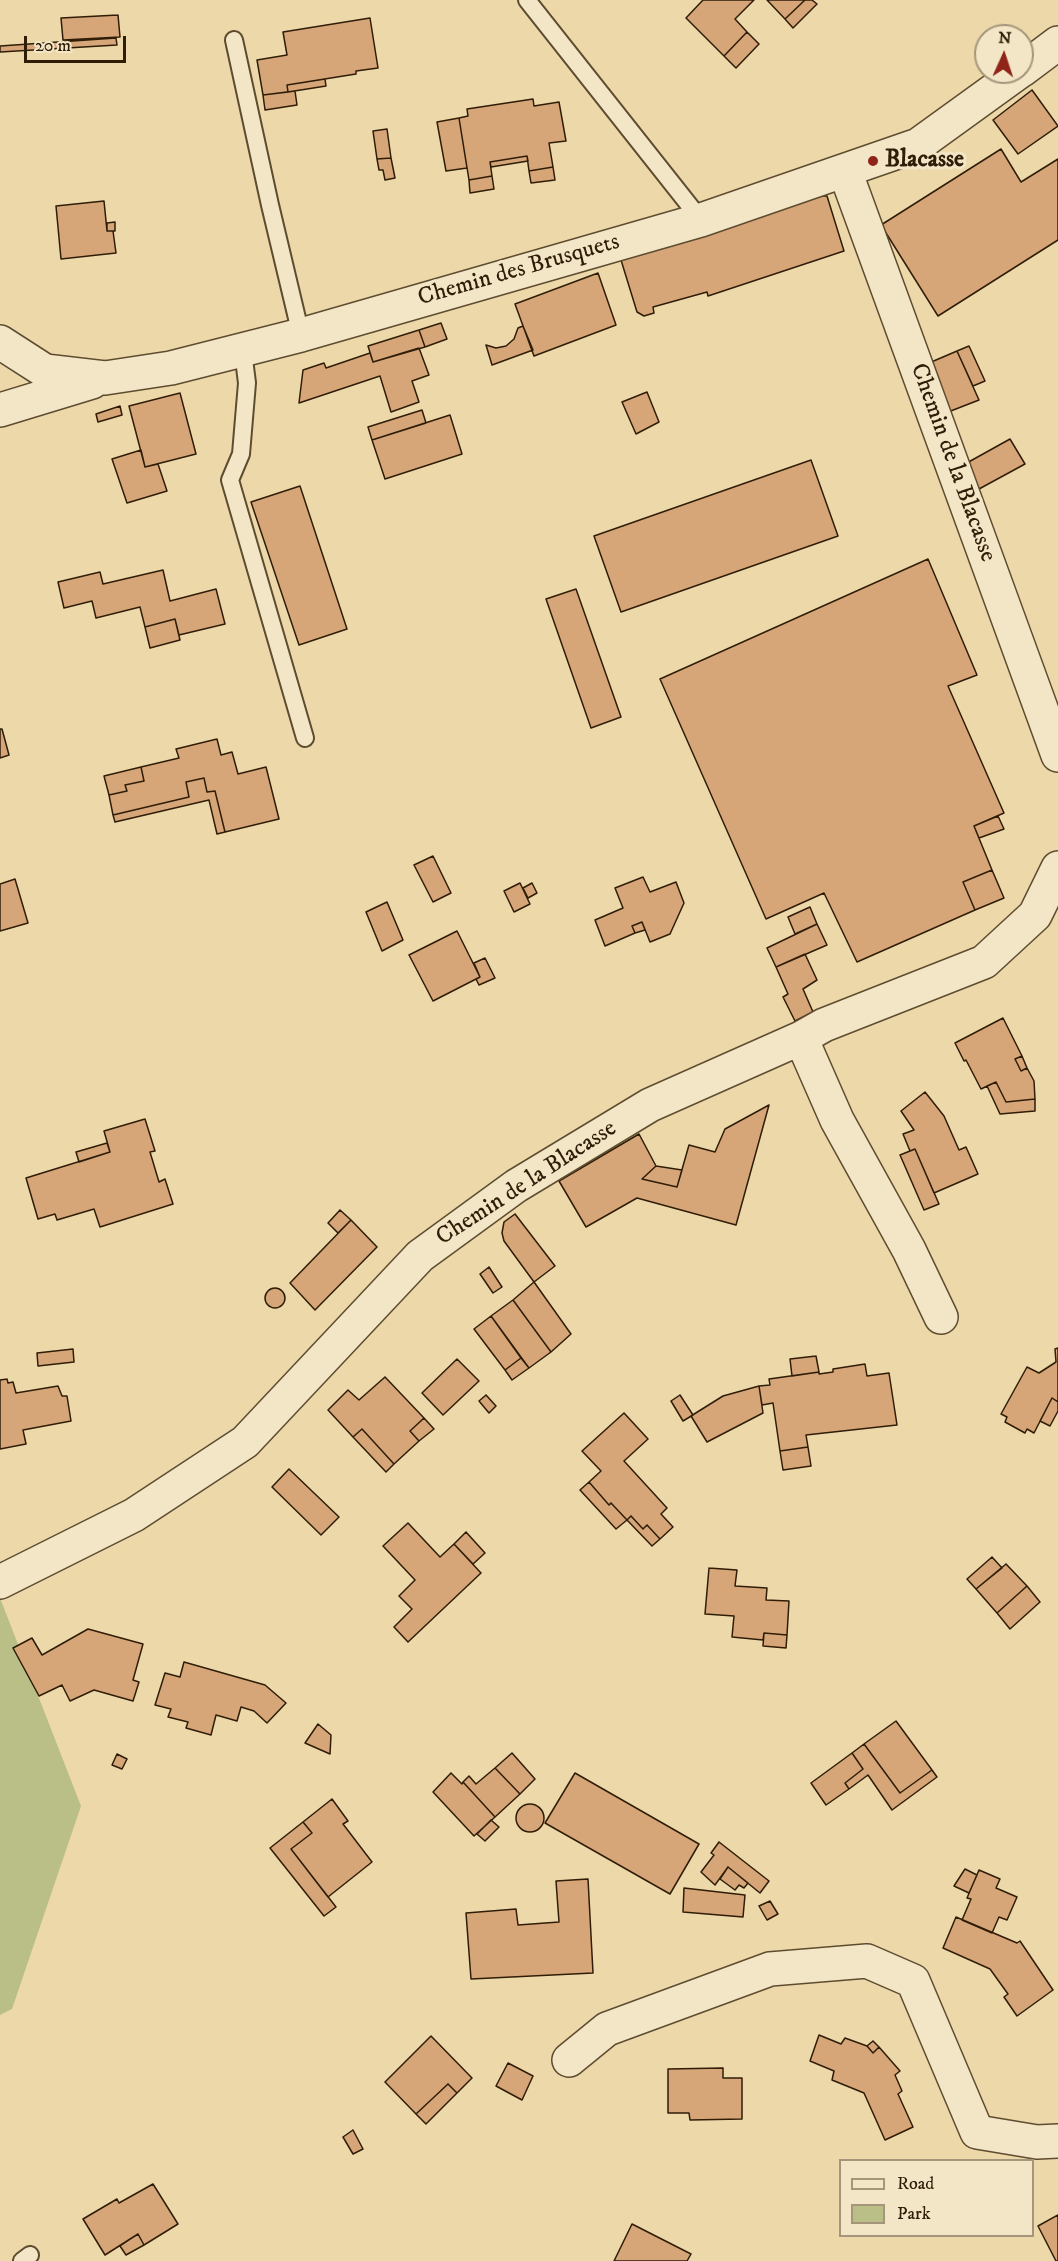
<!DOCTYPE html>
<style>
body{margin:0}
#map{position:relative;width:1058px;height:2261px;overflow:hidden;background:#edd8a9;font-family:"IM FELL DW Pica",serif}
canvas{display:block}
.legend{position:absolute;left:839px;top:2159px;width:195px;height:78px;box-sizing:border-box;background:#f3e6c7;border:2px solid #a5967b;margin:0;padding:8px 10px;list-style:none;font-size:18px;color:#2f1d08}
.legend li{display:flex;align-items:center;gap:12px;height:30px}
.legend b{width:30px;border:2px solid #a5967b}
.north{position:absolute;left:974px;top:24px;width:60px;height:60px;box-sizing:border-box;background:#f3e6c7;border:2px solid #a5967b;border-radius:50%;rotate:3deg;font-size:16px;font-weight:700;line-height:24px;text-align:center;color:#2f1d08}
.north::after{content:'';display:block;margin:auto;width:21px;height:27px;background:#8f2418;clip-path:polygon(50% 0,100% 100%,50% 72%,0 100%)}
.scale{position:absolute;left:24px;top:36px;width:102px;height:27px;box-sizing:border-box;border:3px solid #2f1d08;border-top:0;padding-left:8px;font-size:18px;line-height:21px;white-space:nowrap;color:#2f1d08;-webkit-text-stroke:4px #f3e6c7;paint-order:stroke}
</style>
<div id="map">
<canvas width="1058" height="2261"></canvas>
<ul class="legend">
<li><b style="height:8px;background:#f3e6c7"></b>Road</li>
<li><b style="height:16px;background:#babe87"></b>Park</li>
</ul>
<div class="north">N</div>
<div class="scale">20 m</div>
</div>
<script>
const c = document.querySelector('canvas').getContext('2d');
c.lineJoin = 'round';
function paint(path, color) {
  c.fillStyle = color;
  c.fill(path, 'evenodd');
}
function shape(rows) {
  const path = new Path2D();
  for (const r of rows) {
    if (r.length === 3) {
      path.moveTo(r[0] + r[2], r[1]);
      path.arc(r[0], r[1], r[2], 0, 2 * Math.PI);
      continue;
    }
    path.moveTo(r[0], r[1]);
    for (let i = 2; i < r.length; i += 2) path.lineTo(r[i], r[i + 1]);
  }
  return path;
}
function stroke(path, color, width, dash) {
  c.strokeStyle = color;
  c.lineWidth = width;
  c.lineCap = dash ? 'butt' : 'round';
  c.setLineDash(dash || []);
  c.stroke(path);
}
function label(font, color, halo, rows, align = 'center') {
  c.font = font + ' "IM FELL DW Pica",serif';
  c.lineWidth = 6;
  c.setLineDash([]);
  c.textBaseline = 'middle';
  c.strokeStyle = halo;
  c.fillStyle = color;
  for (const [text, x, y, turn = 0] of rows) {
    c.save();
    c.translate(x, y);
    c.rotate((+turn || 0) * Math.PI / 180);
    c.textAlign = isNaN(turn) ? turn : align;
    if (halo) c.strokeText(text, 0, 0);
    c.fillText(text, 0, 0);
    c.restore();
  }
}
paint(shape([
 [0,1598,81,1806,12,2009,0,2015]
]), '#babe87');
const building = shape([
 [703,0,754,0,735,19,747,32,724,56,686,18,703,0],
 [767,0,805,0,785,19,767,0],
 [805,0,812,0,817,4,793,28,785,19,805,0],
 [118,15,120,37,63,40,61,18,118,15],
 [370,18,378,68,356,71,356,74,287,85,288,92,263,95,257,60,287,55,283,32,370,18],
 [747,32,759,44,736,68,724,56,747,32],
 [116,38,117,45,0,52,0,46,116,38],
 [325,79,326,86,288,92,287,85,325,79],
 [1032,90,1058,126,1018,154,993,120,1032,90],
 [295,91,297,105,265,110,263,95,295,91],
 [533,99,534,106,559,102,566,141,549,143,553,167,529,171,527,156,490,162,492,176,469,180,459,118,468,116,467,109,533,99],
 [459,118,467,168,446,171,437,122,459,118],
 [387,129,391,158,377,159,373,131,387,129],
 [1001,149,1021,182,1058,159,1058,240,938,316,881,225,1001,149],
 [527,156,528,161,491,167,490,162,527,156],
 [391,158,395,178,385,180,383,170,379,170,377,159,391,158],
 [553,167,555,180,531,183,529,171,553,167],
 [492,176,494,189,470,193,469,180,492,176],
 [821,196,827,196,844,251,708,296,707,292,653,307,654,313,644,316,637,312,621,260,821,196],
 [104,201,107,231,113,231,116,253,61,259,56,206,104,201],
 [115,222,115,231,107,231,107,223,115,222],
 [598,273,616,325,534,356,515,304,598,273],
 [441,323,447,339,425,347,419,330,441,323],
 [523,326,533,350,492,365,486,345,496,348,506,346,514,339,518,328,523,326],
 [419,330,425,347,373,362,368,346,419,330],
 [969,346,985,381,973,386,957,351,969,346],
 [419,348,429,375,412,381,419,402,391,412,380,376,299,403,303,370,324,363,326,368,370,353,373,362,419,348],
 [957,351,979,400,943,414,922,366,957,351],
 [647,392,659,422,636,434,622,402,647,392],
 [180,393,196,454,145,467,129,406,180,393],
 [120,406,122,415,98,422,96,414,120,406],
 [422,410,426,423,372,440,368,427,422,410],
 [450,415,462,454,385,479,372,440,450,415],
 [1010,439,1025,464,979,489,965,464,1010,439],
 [141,450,145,467,158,464,167,491,127,503,112,459,141,450],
 [811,460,838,536,621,612,594,536,811,460],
 [300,486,347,629,299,645,251,502,300,486],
 [928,559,977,675,948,686,1004,813,974,826,992,870,963,882,975,910,857,962,824,893,766,919,660,679,928,559],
 [163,570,170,601,216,589,225,624,179,635,175,619,145,627,140,607,96,618,92,601,64,608,58,582,100,572,103,584,163,570],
 [576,589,621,717,591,728,546,599,576,589],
 [175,619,180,640,150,648,145,627,175,619],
 [0,729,2,729,9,755,0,758,0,729],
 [217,739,221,755,232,752,238,774,266,767,279,819,225,832,215,791,207,792,204,778,186,782,189,797,113,815,109,795,127,791,125,785,144,781,141,767,179,758,176,749,217,739],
 [141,767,144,781,125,785,127,791,109,795,104,776,141,767],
 [204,778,207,792,215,791,225,832,217,834,209,800,115,822,113,815,189,797,186,782,204,778],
 [998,816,1004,829,979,838,974,826,998,816],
 [433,856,451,893,433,902,414,865,433,856],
 [992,870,1004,898,975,910,963,882,992,870],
 [643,877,650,892,676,882,684,903,670,934,650,942,642,922,632,926,635,933,605,946,595,920,623,908,615,888,643,877],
 [15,879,28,923,0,931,0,884,15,879],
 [520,883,530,904,514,912,504,891,520,883],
 [532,883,537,893,528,898,523,888,532,883],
 [387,902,403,940,382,951,366,912,387,902],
 [810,907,817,924,795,934,788,917,810,907],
 [642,922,645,930,635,933,632,926,642,922],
 [817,924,827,945,776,967,767,948,817,924],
 [457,931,480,977,433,1001,409,955,457,931],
 [805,954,817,980,803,989,813,1012,795,1021,783,997,788,994,776,967,805,954],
 [485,958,495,978,479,985,476,979,480,977,474,963,485,958],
 [1003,1018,1022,1056,1015,1059,1021,1071,1027,1068,1034,1081,1035,1099,1006,1102,996,1082,981,1089,966,1060,964,1061,955,1043,1003,1018],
 [1022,1056,1027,1068,1021,1071,1015,1059,1022,1056],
 [996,1082,1006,1102,1035,1099,1035,1111,1000,1114,987,1086,996,1082],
 [925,1092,944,1116,959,1150,966,1147,978,1174,934,1193,915,1149,910,1151,903,1134,914,1130,901,1111,925,1092],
 [769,1105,736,1225,637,1198,586,1227,559,1181,639,1134,656,1166,642,1179,677,1187,689,1145,715,1152,725,1129,769,1105],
 [145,1119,155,1151,150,1152,159,1182,165,1179,173,1204,100,1227,94,1209,57,1220,55,1214,38,1219,26,1178,110,1152,104,1131,145,1119],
 [107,1143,110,1152,79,1162,76,1152,107,1143],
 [915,1149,939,1204,924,1210,900,1155,915,1149],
 [656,1166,682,1170,677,1187,642,1179,656,1166],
 [340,1210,351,1220,338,1233,328,1223,340,1210],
 [515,1214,555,1266,534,1282,504,1241,502,1233,504,1222,515,1214],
 [351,1220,377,1247,315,1310,290,1283,351,1220],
 [489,1267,502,1287,493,1293,480,1274,489,1267],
 [534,1282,571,1334,551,1352,513,1300,534,1282],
 [275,1298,10],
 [513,1300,551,1352,529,1368,491,1316,513,1300],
 [491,1316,521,1358,505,1370,474,1329,491,1316],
 [1058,1348,1058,1402,1052,1398,1034,1433,1027,1429,1025,1433,1005,1422,1007,1417,1001,1414,1027,1367,1039,1373,1056,1362,1055,1349,1058,1348],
 [73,1349,74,1362,38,1366,37,1353,73,1349],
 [816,1356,819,1372,792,1376,790,1359,816,1356],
 [521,1358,529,1368,512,1380,505,1370,521,1358],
 [457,1359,479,1381,443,1415,422,1393,457,1359],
 [865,1364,867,1376,889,1373,897,1425,806,1435,808,1447,780,1451,773,1403,762,1405,759,1386,770,1385,769,1379,819,1372,819,1374,833,1372,833,1369,865,1364],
 [385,1377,424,1418,410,1431,419,1441,394,1464,362,1429,353,1437,328,1410,348,1390,359,1400,385,1377],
 [7,1379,8,1383,13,1382,16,1393,58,1386,62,1396,67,1396,71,1421,23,1430,26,1444,0,1449,0,1380,7,1379],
 [759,1386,763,1413,707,1442,691,1416,723,1396,759,1386],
 [486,1395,496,1406,489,1413,479,1401,486,1395],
 [680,1395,693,1415,683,1421,671,1401,680,1395],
 [1052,1398,1058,1402,1058,1411,1050,1426,1040,1421,1052,1398],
 [624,1413,648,1439,624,1461,667,1508,661,1514,673,1527,660,1539,647,1525,643,1529,631,1516,627,1520,611,1503,609,1505,589,1482,601,1471,582,1451,624,1413],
 [424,1418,434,1429,419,1441,410,1431,424,1418],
 [362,1429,394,1464,386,1472,353,1437,362,1429],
 [808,1447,811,1466,783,1470,780,1451,808,1447],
 [289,1469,339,1517,321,1535,272,1487,289,1469],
 [589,1482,609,1505,611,1503,627,1520,616,1529,580,1490,589,1482],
 [631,1516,643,1529,647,1525,660,1539,652,1546,627,1520,631,1516],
 [408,1523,440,1557,454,1544,481,1573,408,1642,394,1627,412,1609,399,1596,415,1580,383,1546,408,1523],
 [466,1532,485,1553,473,1564,454,1544,466,1532],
 [992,1557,1002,1568,976,1589,967,1579,992,1557],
 [1006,1564,1027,1586,997,1613,976,1589,1006,1564],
 [709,1568,737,1570,735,1586,767,1588,766,1600,789,1601,787,1635,764,1633,763,1640,732,1637,734,1616,705,1614,709,1568],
 [1027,1586,1040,1602,1010,1629,997,1613,1027,1586],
 [88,1629,143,1644,133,1680,139,1682,133,1701,94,1690,70,1701,62,1685,39,1696,13,1648,32,1638,42,1655,88,1629],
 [764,1633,787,1635,786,1648,763,1646,764,1633],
 [184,1662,265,1685,286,1703,267,1723,254,1711,241,1707,237,1721,216,1715,211,1735,186,1728,188,1722,168,1717,171,1709,155,1705,165,1673,180,1677,184,1662],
 [896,1721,932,1770,900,1793,864,1744,896,1721],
 [318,1724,331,1735,330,1754,305,1743,318,1724],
 [864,1744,900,1793,932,1770,937,1777,892,1810,868,1775,849,1789,845,1783,863,1769,852,1753,864,1744],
 [512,1753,535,1779,520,1794,495,1768,512,1753],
 [852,1753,863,1769,845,1783,849,1789,826,1805,811,1783,852,1753],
 [117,1754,127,1759,122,1769,112,1765,117,1754],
 [495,1768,520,1794,495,1817,463,1782,469,1776,476,1784,495,1768],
 [451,1773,462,1784,463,1782,495,1817,474,1836,433,1792,451,1773],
 [575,1773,699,1844,670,1894,545,1823,575,1773],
 [332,1799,348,1821,343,1824,372,1862,328,1897,291,1849,312,1833,303,1822,332,1799],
 [530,1818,14],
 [491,1820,499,1827,485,1841,477,1834,491,1820],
 [303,1822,312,1833,291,1849,336,1907,324,1916,270,1848,303,1822],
 [719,1842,769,1881,760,1893,728,1867,715,1885,701,1872,714,1855,711,1853,719,1842],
 [728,1867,748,1883,744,1888,739,1885,735,1890,720,1879,728,1867],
 [965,1869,977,1875,969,1893,954,1886,965,1869],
 [979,1870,1000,1879,996,1888,1017,1897,1007,1920,999,1917,992,1933,962,1920,971,1899,967,1898,979,1870],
 [588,1879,593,1973,471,1979,466,1913,516,1909,518,1925,559,1922,556,1881,588,1879],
 [684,1888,745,1895,743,1917,683,1912,684,1888],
 [770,1901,778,1914,767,1920,759,1906,770,1901],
 [956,1917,1017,1943,1020,1941,1053,1990,1017,2016,1004,1997,1008,1994,990,1969,943,1948,956,1917],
 [819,2035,841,2044,845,2038,867,2046,873,2053,879,2047,900,2071,895,2075,902,2091,898,2094,913,2127,885,2140,864,2093,832,2080,834,2071,810,2061,819,2035],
 [431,2036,472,2078,457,2093,448,2084,416,2114,385,2082,431,2036],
 [873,2041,879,2047,873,2053,867,2046,873,2041],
 [508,2063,533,2076,522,2100,496,2086,508,2063],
 [723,2068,723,2078,742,2078,742,2119,690,2120,689,2113,668,2113,668,2069,723,2068],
 [448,2084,457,2093,426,2124,416,2114,448,2084],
 [353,2130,363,2149,353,2154,343,2137,353,2130],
 [153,2184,178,2224,144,2245,138,2234,105,2255,83,2219,117,2199,119,2203,153,2184],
 [1058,2215,1058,2261,1056,2261,1038,2226,1058,2215],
 [632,2224,691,2254,687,2261,614,2261,632,2224],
 [138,2234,144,2245,126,2255,120,2246,138,2234]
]);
paint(building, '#d7a678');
stroke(building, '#2f1d08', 1.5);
const service = shape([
 [527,0,701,220],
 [234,40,270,205,301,335],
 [243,351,247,383,241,454,230,480,305,738],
 [22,2261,30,2255]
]);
const minor = shape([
 [1022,70,1058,43],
 [845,171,1058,755],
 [0,342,45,371,105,378,171,368,301,335,701,220,918,145,1019,72],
 [0,410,92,382],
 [801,1038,837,1120,909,1250,941,1317],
 [0,1582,134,1515,245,1442,420,1256,516,1186,650,1105,801,1038,824,1025,984,962,1035,915,1058,868],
 [569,2060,607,2029,770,1969,867,1961,913,1981,977,2132,1037,2142,1058,2141]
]);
stroke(service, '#5e4c30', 20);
stroke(minor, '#5e4c30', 36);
stroke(service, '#f3e6c7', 16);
stroke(minor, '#f3e6c7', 33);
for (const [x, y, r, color] of [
 [873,161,6,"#8f2418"]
]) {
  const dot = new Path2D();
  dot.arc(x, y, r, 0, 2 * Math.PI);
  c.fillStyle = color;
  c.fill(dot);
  stroke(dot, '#f3e6c7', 2);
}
label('bold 24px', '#2f1d08', '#f3e6c7', [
 ["Blacasse",885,161]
], 'left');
label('24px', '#2f1d08', '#f3e6c7', [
 ["Chemin des Brusquets",519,271,-16],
 ["Chemin de la Blacasse",952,463,70],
 ["Chemin de la Blacasse",527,1184,-33]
]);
</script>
